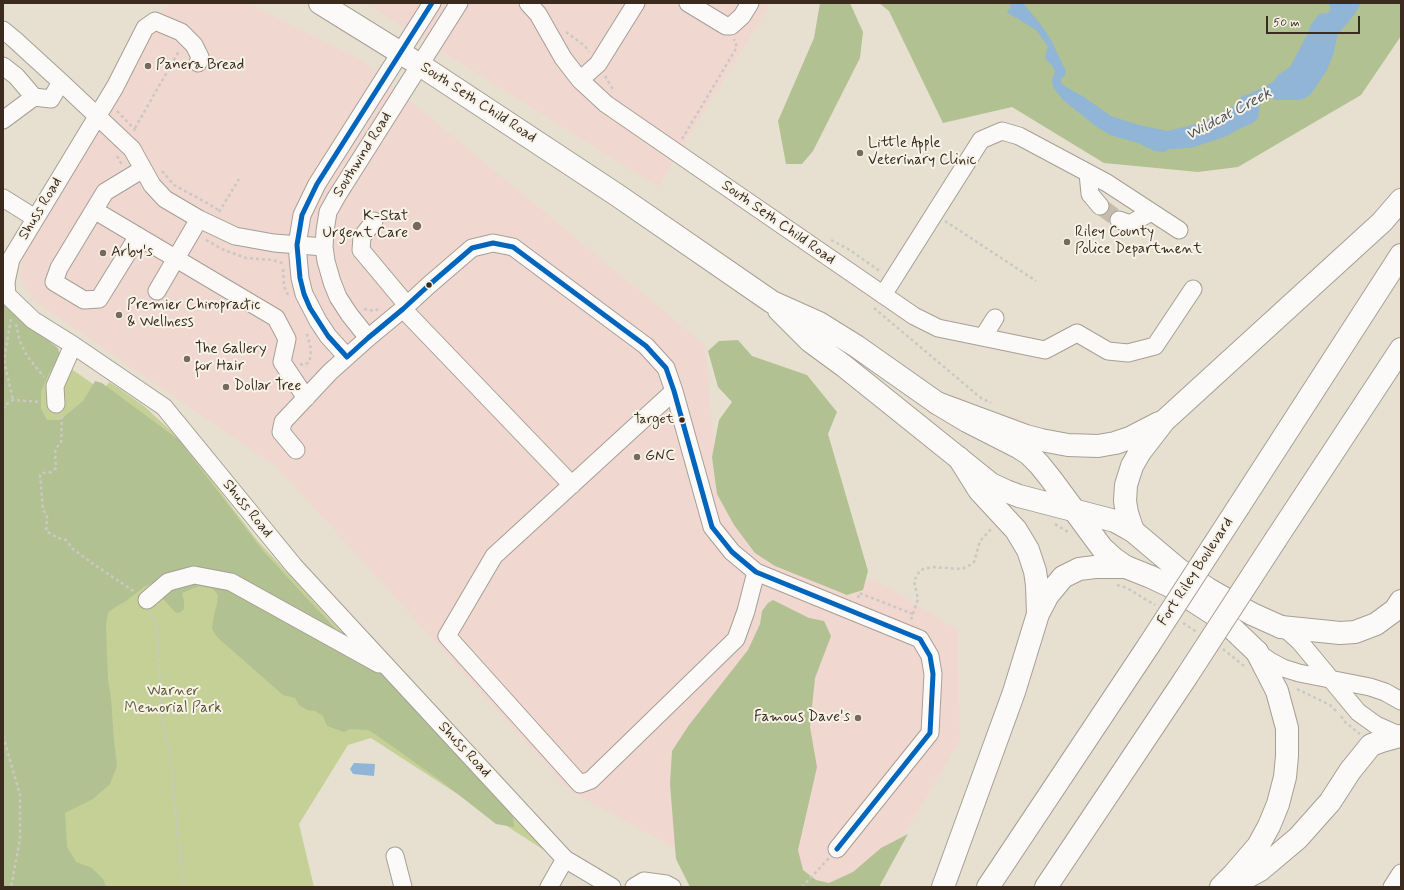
<!DOCTYPE html>
<style>
body{margin:0}
#map{position:relative;width:1404px;height:890px;overflow:hidden;background:#e7e0d1;font-family:Mynerve,sans-serif}
canvas{display:block}
.frame{position:absolute;inset:0;border:4px solid #3b2a1e;pointer-events:none}
.scale{position:absolute;left:1266px;top:16px;width:94px;height:18px;box-sizing:border-box;border:2px solid #3b2a1e;border-top:0;padding-left:5px;font-size:12px;line-height:14px;white-space:nowrap;color:#3b2a1e;-webkit-text-stroke:3px #f7f3e8;paint-order:stroke}
</style>
<div id="map">
<canvas width="1404" height="890"></canvas>
<div class="frame"></div>
<div class="scale">50 m</div>
</div>
<script>
const c = document.querySelector('canvas').getContext('2d');
c.lineJoin = 'round';
function paint(path, color) {
  c.fillStyle = color;
  c.fill(path, 'evenodd');
}
function shape(rows) {
  const path = new Path2D();
  for (const r of rows) {
    path.moveTo(r[0], r[1]);
    for (let i = 2; i < r.length; i += 2) path.lineTo(r[i], r[i + 1]);
  }
  return path;
}
function stroke(path, color, width, dash) {
  c.strokeStyle = color;
  c.lineWidth = width;
  c.lineCap = dash ? 'butt' : 'round';
  c.setLineDash(dash || []);
  c.stroke(path);
}
function label(font, color, halo, rows, align = 'center') {
  c.font = font + ' Mynerve,sans-serif';
  c.lineWidth = 4;
  c.setLineDash([]);
  c.textBaseline = 'middle';
  c.strokeStyle = halo;
  c.fillStyle = color;
  for (const [text, x, y, turn = 0] of rows) {
    c.save();
    c.translate(x, y);
    c.rotate((+turn || 0) * Math.PI / 180);
    c.textAlign = isNaN(turn) ? turn : align;
    if (halo) c.strokeText(text, 0, 0);
    c.fillText(text, 0, 0);
    c.restore();
  }
}
paint(shape([
 [168,3,248,3,361,60,705,345,718,485,771,547,879,582,958,630,960,741,872,887,746,887,570,791,278,468,33,300,20,278,24,251],
 [365,3,771,3,658,187]
]), '#f0d7d0');
paint(shape([
 [3,321,103,391,109,382,120,389,145,407,181,440,192,454,256,539,338,628,395,682,550,854,371,738,348,745,299,824,314,887,3,887]
]), '#c5d097');
paint(shape([
 [820,3,850,3,863,32,860,58,813,151,802,164,786,164,778,121,814,38],
 [879,3,1401,3,1401,36,1361,95,1238,167,1198,172,1104,163,1012,107,943,123,889,11],
 [3,303,6,304,35,330,58,348,60,356,49,373,41,391,41,409,47,420,60,420,83,401,95,381,102,383,179,440,263,551,342,636,286,605,171,575,144,587,126,601,114,608,108,613,106,625,108,680,111,698,114,741,117,766,110,784,93,799,65,813,67,847,76,862,92,868,103,879,106,887,3,887],
 [738,340,752,356,807,375,837,412,828,434,868,571,863,590,847,595,775,566,755,553,734,525,717,494,712,457,719,420,732,402,718,387,708,351,719,341],
 [195,578,254,598,388,677,513,817,514,827,496,824,445,784,375,734,368,730,350,729,344,732,327,726,323,716,315,711,307,710,299,705,295,698,283,695,217,637,212,629,214,614,217,604,218,595,214,590,210,588,199,586,182,593,184,601,184,609,179,613,175,612,162,598,163,592],
 [773,600,809,618,824,621,831,636,815,678,810,727,817,767,798,850,803,870,816,880,829,883,853,872,881,848,908,834,879,887,690,887,676,859,670,784,672,751,689,725,748,650,760,624,762,611,768,603]
]), '#b2c191');
paint(shape([
 [1009,3,1023,3,1041,25,1050,38,1063,65,1066,71,1065,75,1061,79,1061,83,1066,87,1084,97,1111,116,1135,124,1167,131,1197,124,1211,118,1235,106,1242,96,1252,93,1273,82,1278,75,1290,67,1308,33,1310,26,1319,14,1328,13,1331,9,1328,3,1361,3,1354,15,1338,34,1333,55,1327,70,1311,94,1305,98,1299,100,1277,100,1268,97,1263,99,1260,105,1258,118,1253,123,1237,130,1227,136,1191,148,1170,149,1164,152,1155,151,1138,143,1110,135,1097,127,1063,100,1053,87,1052,80,1055,71,1052,66,1045,58,1048,46,1036,30,1008,13,1007,11,1011,8],
 [354,763,375,764,374,776,353,774,350,769]
]), '#90b5d7');
stroke(shape([
 [1100,206,1119,220]
]), '#c5bcad', 17, [17, 8]);
const minor = shape([
 [528,3,538,14,563,58,580,80,606,104,914,316,938,328,1045,350,1077,333,1108,351,1128,353,1155,346,1193,289],
 [688,3,726,26,731,26,742,16,750,3],
 [3,30,14,39,61,82,132,149,152,185,165,199,199,219,235,236,274,243,324,247],
 [198,63,200,57,194,45,181,32,155,21,145,28,115,87,11,259,6,282,7,295,33,320,73,345,164,407,294,566,565,859,612,887],
 [3,66,16,76,34,97,51,99,61,82],
 [580,80,598,64,636,3],
 [3,120,34,97],
 [1088,173,1090,194,1100,206],
 [3,198,35,218],
 [94,210,276,318,287,339,282,362,306,398],
 [1119,220,1130,224,1151,212],
 [374,221,362,237,361,250,407,305],
 [138,236,99,299,84,300,54,282,59,268,105,192,143,169],
 [157,291,199,219],
 [883,295,981,140,1002,131,1019,136,1107,183,1179,230],
 [403,309,572,485],
 [983,337,995,318],
 [368,338,349,314,338,297,332,282,326,261,324,247,325,231,328,212,337,196,459,3],
 [347,357,328,336,318,321,304,294,300,278,297,245,302,215,317,184,432,3],
 [674,391,494,556,447,636,580,784,591,780,736,639,746,611,756,572],
 [56,404,55,386,73,345],
 [296,450,281,432,283,422,330,372,368,338,403,309,429,285,472,248,493,243,513,247,646,346,666,368,674,391,712,527,732,552,756,572,920,639,930,656,933,674,930,733,837,849],
 [147,600,168,582,194,575,231,582,379,664],
 [1281,627,1289,632,1300,642,1358,712,1376,725,1401,736],
 [1257,652,1270,661,1283,668,1299,673,1370,687,1385,692,1401,701],
 [395,856,403,887],
 [549,887,565,859],
 [634,887,644,881,666,884,672,887],
 [1392,887,1401,873]
]);
const major = shape([
 [320,3,420,65,617,195,772,302,819,323,856,346,937,403,967,421,1018,447,1029,454,1039,464,1051,479,1102,548,1113,558,1126,567,1151,577,1172,587,1212,613,1233,629,1257,652],
 [779,310,810,341,844,366,991,484,1006,491,1019,496,1115,521,1122,525,1133,531,1178,569,1208,589,1252,614,1281,627]
]);
const highway = shape([
 [937,403,1026,436,1041,440,1068,445,1098,446,1115,443,1130,438,1159,423],
 [959,458,979,490,1016,530,1028,550,1035,571,1037,585,1038,614],
 [1239,506,1401,255],
 [1133,531,1127,513,1125,501,1126,485,1132,466,1140,452,1164,421,1382,222,1401,200],
 [1276,539,1401,349],
 [1281,627,1340,633,1355,632,1376,624,1395,610,1401,601],
 [1231,886,1260,870,1298,838,1330,802,1350,771,1371,745,1382,741,1400,736],
 [943,887,1014,692,1038,614,1048,595,1063,577,1079,569,1095,567,1126,567],
 [988,887,1149,645],
 [1046,887,1185,679],
 [1221,887,1233,875,1258,846,1269,826,1278,804,1285,777,1287,756,1287,728,1277,691,1257,652]
]);
stroke(minor, '#a69f95', 19);
stroke(major, '#a69f95', 24);
stroke(highway, '#a69f95', 24);
stroke(shape([
 [566,32,585,46,589,52],
 [605,76,614,91],
 [117,111,138,133],
 [135,128,179,51],
 [682,139,737,47,734,39],
 [117,156,122,165],
 [162,171,174,185,207,203,220,211],
 [219,212,239,179],
 [945,221,1036,281],
 [206,240,224,250,246,258,273,260,285,264],
 [831,240,850,250,881,272],
 [283,269,284,286,288,295],
 [874,308,981,398,991,403],
 [364,309,375,311,378,309],
 [11,319,4,360,13,400],
 [16,324,20,342,27,356,44,377],
 [300,364,304,365,308,363,310,359,311,349,306,331],
 [3,409,5,405,13,400,41,402],
 [62,416,61,443,56,448,55,454,56,468,51,472,43,473,40,475,43,510,47,515,47,521,46,531,58,538,66,540,73,549,92,563,135,592],
 [1055,524,1068,532],
 [1117,585,1127,588,1155,605],
 [858,598,859,593,913,614,911,620],
 [151,612,157,626,162,718,169,750,184,887],
 [913,614,918,599,914,581,920,570,932,567,962,569,970,565,974,562,980,541,992,528],
 [1183,623,1197,632],
 [1223,649,1244,666],
 [1297,689,1330,705,1336,711],
 [1341,716,1345,722,1360,734],
 [3,736,20,795,20,839,11,887],
 [802,887,829,858]
]), '#cbc8c3', 2.5, [3, 3]);
stroke(minor, '#fbfaf8', 17);
stroke(major, '#fbfaf8', 22);
stroke(highway, '#fbfaf8', 22);
const highwayBridge = shape([
 [1149,645,1239,506],
 [1185,679,1276,539]
]);
stroke(highwayBridge, '#a69f95', 24, []);
stroke(highwayBridge, '#fbfaf8', 22);
stroke(shape([
 [432,3,317,184,302,215,297,245,300,278,304,294,310,308,328,336,347,357,368,338,403,309,429,285,472,248,493,243,513,247,646,346,666,368,674,391,712,527,732,552,756,572,920,639,930,656,933,674,930,733,837,849]
]), '#0065bd', 5);
for (const [x, y, r, color] of [
 [148,66,4,"#776a5d"],
 [860,153,4,"#776a5d"],
 [417,226,5,"#776a5d"],
 [1067,242,4,"#776a5d"],
 [103,253,4,"#776a5d"],
 [429,285,3.5,"#3b2a1e"],
 [119,315,4,"#776a5d"],
 [187,359,4,"#776a5d"],
 [226,387,4,"#776a5d"],
 [682,420,3.5,"#3b2a1e"],
 [637,457,4,"#776a5d"],
 [858,718,4,"#776a5d"]
]) {
  const dot = new Path2D();
  dot.arc(x, y, r, 0, 2 * Math.PI);
  c.fillStyle = color;
  c.fill(dot);
  stroke(dot, '#f7f3e8', 1.5);
}
label('14px', '#3b2a1e', '#f7f3e8', [
 ["Target",674,420]
], 'right');
label('15px', '#3b2a1e', '#f7f3e8', [
 ["Panera Bread",156,66],
 ["Little Apple",868,144],
 ["Veterinary Clinic",868,161],
 ["K-Stat",408,217,"right"],
 ["Urgent Care",408,234,"right"],
 ["Riley County",1075,233],
 ["Police Department",1075,250],
 ["Arby's",111,253],
 ["Premier Chiropractic",127,306],
 ["& Wellness",127,323],
 ["The Gallery",195,350],
 ["for Hair",195,367],
 ["Dollar Tree",234,387],
 ["GNC",645,457],
 ["Famous Dave's",850,718,"right"]
], 'left');
label('15px', '#3b2a1e', '#f7f3e8', [
 ["South Seth Child Road",478,103,33],
 ["Southwind Road",363,155,-58],
 ["Shuss Road",41,209,-59],
 ["South Seth Child Road",778,223,35],
 ["Shuss Road",247,509,51],
 ["Fort Riley Boulevard",1196,572,-57],
 ["Shuss Road",464,750,47]
]);
label('15px', '#5c5834', '#f7f3e8', [
 ["Warner",173,692],
 ["Memorial Park",173,709]
]);
label('italic 16px', '#4b545f', '#f7f3e8', [
 ["Wildcat Creek",1229,115,-28]
]);
</script>
